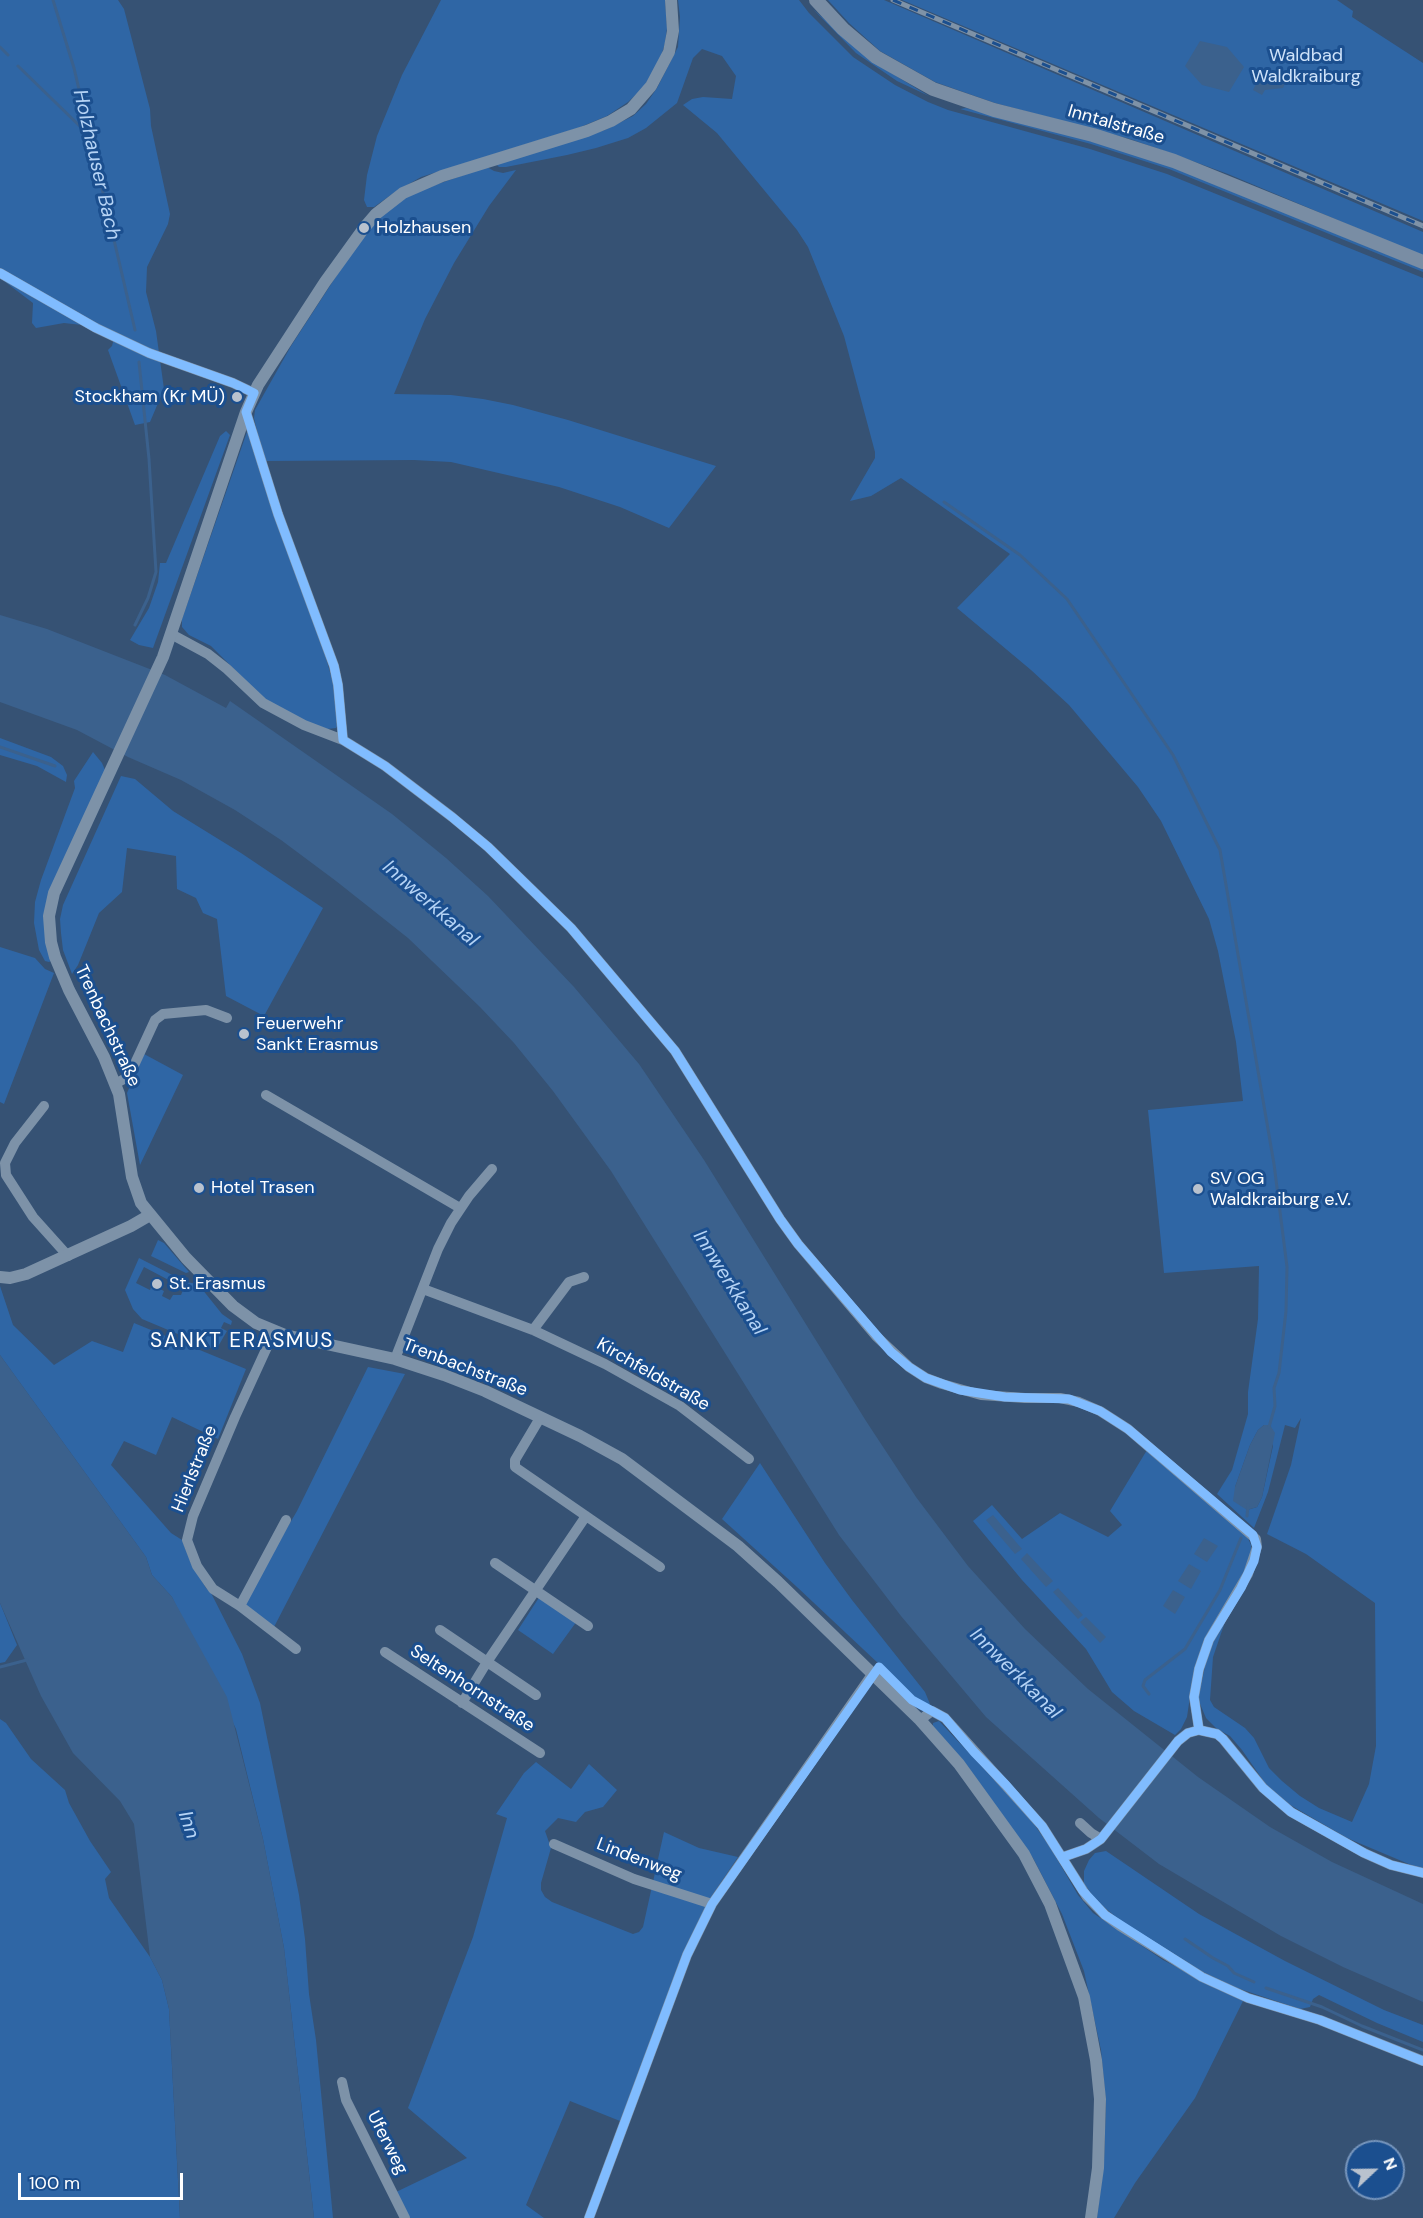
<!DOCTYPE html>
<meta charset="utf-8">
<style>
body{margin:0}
#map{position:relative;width:1423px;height:2218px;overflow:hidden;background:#365274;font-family:"DM Sans",sans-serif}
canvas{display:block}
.north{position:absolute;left:1345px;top:2140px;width:60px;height:60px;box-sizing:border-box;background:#1b4f8f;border:2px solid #7695bc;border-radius:50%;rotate:68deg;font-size:16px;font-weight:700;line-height:24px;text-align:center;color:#fff}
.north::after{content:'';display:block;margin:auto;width:21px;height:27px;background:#b9c2ce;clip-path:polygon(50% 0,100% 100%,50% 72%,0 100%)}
.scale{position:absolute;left:18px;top:2173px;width:165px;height:27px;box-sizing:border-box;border:3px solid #fff;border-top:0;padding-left:8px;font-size:18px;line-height:21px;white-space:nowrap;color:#fff;-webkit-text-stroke:4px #1b4f8f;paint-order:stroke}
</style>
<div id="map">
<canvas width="1423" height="2218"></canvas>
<div class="north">N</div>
<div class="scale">100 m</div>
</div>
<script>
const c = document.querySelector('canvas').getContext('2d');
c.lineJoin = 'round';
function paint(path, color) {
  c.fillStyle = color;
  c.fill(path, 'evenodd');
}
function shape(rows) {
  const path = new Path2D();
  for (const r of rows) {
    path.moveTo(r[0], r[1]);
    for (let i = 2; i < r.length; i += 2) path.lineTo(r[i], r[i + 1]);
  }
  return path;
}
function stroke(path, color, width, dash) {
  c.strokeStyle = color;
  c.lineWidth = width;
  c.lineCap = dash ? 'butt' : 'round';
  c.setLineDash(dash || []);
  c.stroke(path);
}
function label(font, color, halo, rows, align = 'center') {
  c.font = font + ' "DM Sans",sans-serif';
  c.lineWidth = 6;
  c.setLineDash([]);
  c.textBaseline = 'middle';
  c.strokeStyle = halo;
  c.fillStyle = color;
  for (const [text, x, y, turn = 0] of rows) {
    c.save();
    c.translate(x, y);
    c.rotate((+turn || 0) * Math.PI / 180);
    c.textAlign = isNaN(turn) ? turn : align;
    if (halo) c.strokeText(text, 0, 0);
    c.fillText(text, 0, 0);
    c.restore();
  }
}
paint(shape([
 [0,0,118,0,124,9,150,109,151,126,170,214,168,224,147,267,146,292,156,331,164,389,150,422,135,425,108,350,112,346,115,334,82,325,64,323,36,328,32,323,33,303,0,278],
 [441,0,665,0,667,28,665,43,660,60,643,88,628,102,607,116,578,128,421,177,395,192,374,207,367,207,364,200,367,175,377,136,402,75],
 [678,0,799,0,809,13,853,57,895,85,928,102,948,110,1090,149,1167,174,1423,278,1423,1870,1347,1838,1285,1802,1267,1786,1242,1750,1230,1736,1217,1729,1206,1718,1198,1699,1209,1648,1225,1622,1213,1657,1210,1700,1214,1707,1245,1728,1254,1738,1269,1768,1282,1781,1300,1796,1319,1808,1352,1822,1369,1784,1376,1746,1375,1603,1306,1554,1267,1534,1291,1465,1301,1418,1295,1428,1285,1425,1268,1492,1254,1528,1217,1494,1232,1470,1248,1414,1248,1392,1258,1319,1259,1266,1164,1273,1148,1110,1243,1101,1236,1042,1218,951,1209,919,1161,821,1138,787,1069,705,1031,670,957,608,1010,554,901,478,871,496,850,501,875,458,875,452,844,336,808,247,797,230,717,133,683,105,692,99,703,97,732,99,736,76,722,56,702,49,693,58,677,103,646,128,628,138,596,148,567,155,506,167,499,167,496,164,605,130,633,116,646,104,657,88,678,47,680,17],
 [1264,1425,1273,1446,1262,1497,1257,1507,1247,1510,1235,1487,1250,1445,1258,1430],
 [828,0,884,0,1423,232,1423,256,1228,174,1176,155,1130,139,995,103,935,82,880,51,849,23],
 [902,0,1337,0,1353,11,1352,17,1423,63,1423,221],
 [813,9,873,62,929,96,897,81,856,53],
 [966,108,1092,141,1170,166,1423,269,1423,272,1169,169,1091,144,960,109],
 [487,167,494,171,503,173,516,170,489,206,454,263,425,319,394,394,451,395,483,399,513,405,568,420,716,466,669,528,620,507,559,487,451,462,414,460,264,461,254,418,255,410,291,346,361,238,381,216,412,193],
 [249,426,318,631,335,689,339,722,336,728,327,729,304,722,265,700,211,646,189,635,182,627,182,619],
 [226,431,230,435,153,648,139,645,130,640,149,608,158,582,160,563,166,563,220,436],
 [0,738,51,757,63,766,67,775,66,782,37,766,0,755],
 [93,752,102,763,105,770,44,915,46,942,51,961,49,962,45,961,39,950,34,923,35,902,41,880,75,788,74,781],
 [121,776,135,779,173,811,241,853,323,908,264,1016,226,996,217,919,203,913,196,898,177,889,176,856,127,848,122,892,99,913,78,965,72,974,63,950,61,933,60,919,63,905],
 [0,947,35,958,45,969,54,973,4,1104,0,1102],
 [144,1054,183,1075,140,1165,127,1093],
 [158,1240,164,1243,189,1272,186,1273,151,1256],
 [139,1258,186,1282,198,1284,222,1314,232,1321,231,1325,224,1322,221,1328,227,1331,216,1350,142,1319,133,1309,125,1290],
 [144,1267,180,1286,183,1290,181,1295,173,1295,170,1300,162,1296,164,1291,152,1285,150,1290,136,1283],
 [0,1286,13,1325,54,1365,92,1341,123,1352,134,1323,246,1369,218,1439,172,1417,156,1455,124,1441,111,1465,171,1533,182,1540,191,1563,206,1588,211,1593,242,1654,260,1703,299,1895,305,1939,309,1994,316,2040,333,2218,314,2218,284,1948,263,1839,236,1729,172,1597,152,1575,146,1557,0,1355],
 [368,1367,405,1374,274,1627,242,1605,297,1511],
 [1147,1450,1247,1536,1251,1545,1252,1554,1192,1683,1187,1717,1181,1729,1175,1735,1134,1711,1112,1692,1086,1649,1022,1580,973,1521,992,1505,1022,1539,1060,1513,1108,1537,1122,1525,1110,1511],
 [760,1463,825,1563,852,1600,925,1692,930,1704,927,1705,913,1696,797,1587,722,1519],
 [540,1596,577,1621,553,1654,518,1630],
 [0,1603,17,1645,5,1662,0,1663],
 [0,1719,6,1723,31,1759,65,1790,69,1803,90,1841,111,1872,105,1879,109,1898,150,1957,162,1980,169,2009,180,2218,0,2218],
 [939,1721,1029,1817,1050,1847,1078,1895,1093,1913,1163,1960,1243,2001,1195,2098,1135,2183,1114,2218,1097,2218,1104,2163,1106,2103,1101,2050,1084,1971,1062,1914,1033,1858,966,1764,933,1726,933,1723],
 [536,1762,571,1789,589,1764,617,1790,603,1807,585,1812,576,1822,558,1818,545,1831,551,1848,541,1883,541,1890,545,1897,552,1902,633,1934,639,1932,643,1927,664,1832,699,1848,738,1857,711,1897,620,2121,570,2101,526,2205,544,2218,408,2218,396,2192,467,2158,408,2108,473,1937,507,1818,496,1814,524,1773],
 [1106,1851,1199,1914,1285,1961,1384,2010,1423,2025,1423,2042,1377,2023,1319,1995,1313,1999,1310,2007,1300,2009,1237,1988,1190,1966,1124,1924,1098,1902,1084,1884,1084,1871,1089,1860,1095,1853]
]), '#2f66a5');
paint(shape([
 [1200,41,1227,47,1244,67,1229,92,1202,85,1185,66],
 [1264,68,1286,81,1283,88,1265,90,1262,95,1253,90],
 [0,615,47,629,165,675,226,708,230,701,392,814,446,858,488,896,574,987,639,1064,704,1160,866,1421,916,1497,968,1566,1025,1629,1088,1689,1198,1777,1270,1827,1332,1862,1423,1904,1423,2002,1343,1967,1281,1936,1159,1864,1099,1818,986,1717,901,1616,839,1535,611,1171,553,1091,514,1043,480,1007,408,938,336,881,281,840,235,810,181,780,128,757,77,730,0,702],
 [0,1355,146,1557,152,1575,172,1597,227,1697,263,1839,284,1948,314,2218,180,2218,169,2009,162,1980,150,1957,134,1824,120,1801,73,1753,41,1696,0,1603],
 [1264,1425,1270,1425,1275,1433,1262,1497,1257,1507,1247,1510,1233,1501,1235,1487,1250,1445,1258,1430],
 [993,1515,1022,1549,1015,1554,986,1520],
 [1204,1538,1218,1546,1207,1562,1194,1554],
 [1027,1553,1053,1581,1046,1587,1021,1559],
 [1189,1564,1201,1571,1191,1589,1178,1581],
 [1058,1588,1083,1615,1078,1619,1053,1592],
 [1173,1590,1185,1597,1175,1614,1163,1606],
 [1086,1617,1106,1637,1100,1643,1080,1622]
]), '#3b618d');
stroke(shape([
 [53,0,74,68,135,330],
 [0,47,8,55],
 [18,66,90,136],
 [944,502,1020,555,1067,599,1173,755,1220,850,1274,1164,1287,1267,1286,1311,1279,1373,1274,1388,1275,1406,1269,1427],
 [135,625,148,598,156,572,149,459,139,362],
 [0,747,55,766],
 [1247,1516,1248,1505],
 [0,1667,27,1660],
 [1149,1694,1143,1686,1145,1680,1185,1649,1220,1590,1241,1538],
 [1185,1939,1213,1958,1228,1966,1234,1973,1254,1982],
 [1266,1988,1322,2007,1362,2026,1423,2050]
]), '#3b618d', 3);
stroke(shape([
 [0,273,96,328,149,353,233,383,254,393],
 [246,412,278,514,334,666,338,685,343,740,385,766,452,817,488,847,571,928,675,1051,780,1219,798,1244,876,1336,909,1367,926,1378,942,1384,981,1395,1025,1398,1060,1398,1079,1402,1100,1411,1128,1429,1256,1539,1257,1547,1248,1574,1209,1640,1199,1669,1194,1697,1199,1730],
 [171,634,208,654,227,669,263,703,304,725,343,740],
 [115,1084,124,1079,131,1072,155,1020,163,1014,206,1010,227,1018],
 [266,1095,460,1208],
 [44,1106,15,1143,5,1163,6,1175,33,1217,68,1256],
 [423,1289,533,1330,605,1364,680,1406,749,1459],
 [533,1330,569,1282,584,1277],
 [274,1332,235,1417,193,1516,187,1540,197,1566,213,1589,240,1606,296,1649],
 [395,1359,438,1249,451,1223,469,1196,492,1169],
 [540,1418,515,1460,515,1467,660,1567],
 [495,1563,588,1626],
 [240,1606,286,1520],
 [440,1630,536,1695],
 [385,1652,540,1753],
 [462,1703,487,1662,586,1516],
 [920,1720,932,1711,945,1718,1042,1826,1087,1897,1105,1915,1120,1926,1202,1977,1248,1998,1320,2020,1423,2061],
 [1080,1823,1091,1833,1101,1839],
 [554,1844,634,1879,712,1904],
 [1063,1857,1086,1849,1101,1839,1178,1741,1188,1733,1199,1730,1217,1734,1223,1739,1263,1788,1291,1812,1364,1853,1391,1865,1423,1873],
 [342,2082,346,2100,405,2218],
 [589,2218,687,1955,712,1904,873,1673]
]), '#7d92a8', 10);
stroke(shape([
 [671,0,673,31,669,52,651,86,631,109,611,121,587,131,442,176,403,193,376,214,364,228,325,282,258,385,246,412,163,657,54,893,49,916,51,942,55,957,69,990,104,1057,119,1094,132,1177,141,1203,186,1258,233,1306,256,1323,285,1335,395,1359,444,1375,485,1391,580,1436,622,1459,738,1546,778,1582,920,1720,959,1764,1024,1854,1050,1904,1084,1997,1096,2060,1100,2099,1098,2168,1091,2218],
 [0,1277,10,1278,26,1274,131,1226,150,1215]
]), '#7d92a8', 12);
stroke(shape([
 [816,0,843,29,876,57,933,89,994,110,1093,135,1174,161,1423,262]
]), '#798da4', 14);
const rail = shape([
 [893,0,1423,226]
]);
stroke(rail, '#7e92a7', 5);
stroke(rail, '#1b4f8f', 3, [9]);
stroke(shape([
 [0,273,96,328,149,353,233,383,254,393,246,412,278,514,334,666,338,685,343,740,385,766,452,817,488,847,571,928,675,1051,780,1219,798,1244,891,1352,909,1367,926,1378,960,1390,1005,1397,1069,1399,1100,1411,1128,1429,1253,1535,1257,1547,1254,1561,1241,1588,1209,1640,1199,1669,1194,1697,1199,1730],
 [1063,1857,1086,1849,1101,1839,1178,1741,1188,1733,1199,1730,1217,1734,1223,1739,1263,1788,1291,1812,1364,1853,1391,1865,1423,1873],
 [589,2218,687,1955,712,1904,879,1667,912,1700,945,1718,974,1752,1006,1785,1042,1826,1083,1891,1105,1915,1202,1977,1248,1998,1320,2020,1423,2061]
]), '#80bcff', 9);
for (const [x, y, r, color] of [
 [364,228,6,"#b9c2ce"],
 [237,397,6,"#b9c2ce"],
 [244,1034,6,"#b9c2ce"],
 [199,1188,6,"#b9c2ce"],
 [1198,1189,6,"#b9c2ce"],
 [157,1284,6,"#b9c2ce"]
]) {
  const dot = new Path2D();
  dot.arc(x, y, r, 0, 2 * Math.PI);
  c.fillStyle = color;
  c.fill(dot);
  stroke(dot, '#1b4f8f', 2);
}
label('18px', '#cfe3fa', '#1b4f8f', [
 ["Waldbad",1306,56],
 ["Waldkraiburg",1306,77]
]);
label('18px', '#fff', '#1b4f8f', [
 ["Inntalstraße",1116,125,16],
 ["Trenbachstraße",107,1026,65],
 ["Trenbachstraße",465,1368,21],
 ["Kirchfeldstraße",653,1375,30],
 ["Hierlstraße",195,1469,-68],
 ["Seltenhornstraße",472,1689,33],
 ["Lindenweg",639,1860,21],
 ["Uferweg",387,2143,63]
]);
label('18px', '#fff', '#1b4f8f', [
 ["Holzhausen",376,228],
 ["Stockham (Kr MÜ)",225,397,"right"],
 ["Feuerwehr",256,1024],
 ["Sankt Erasmus",256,1045],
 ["SV OG",1210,1179],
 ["Waldkraiburg e.V.",1210,1200],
 ["Hotel Trasen",211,1188],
 ["St. Erasmus",169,1284]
], 'left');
label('italic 20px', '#b5d3f5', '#1b4f8f', [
 ["Holzhauser Bach",96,165,77],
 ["Innwerkkanal",430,904,41],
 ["Innwerkkanal",729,1283,58],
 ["Innwerkkanal",1015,1674,45],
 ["Inn",188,1825,71]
]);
c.letterSpacing = '1.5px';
label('21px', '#fff', '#1b4f8f', [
 ["SANKT ERASMUS",242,1341]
]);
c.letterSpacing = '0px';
</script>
